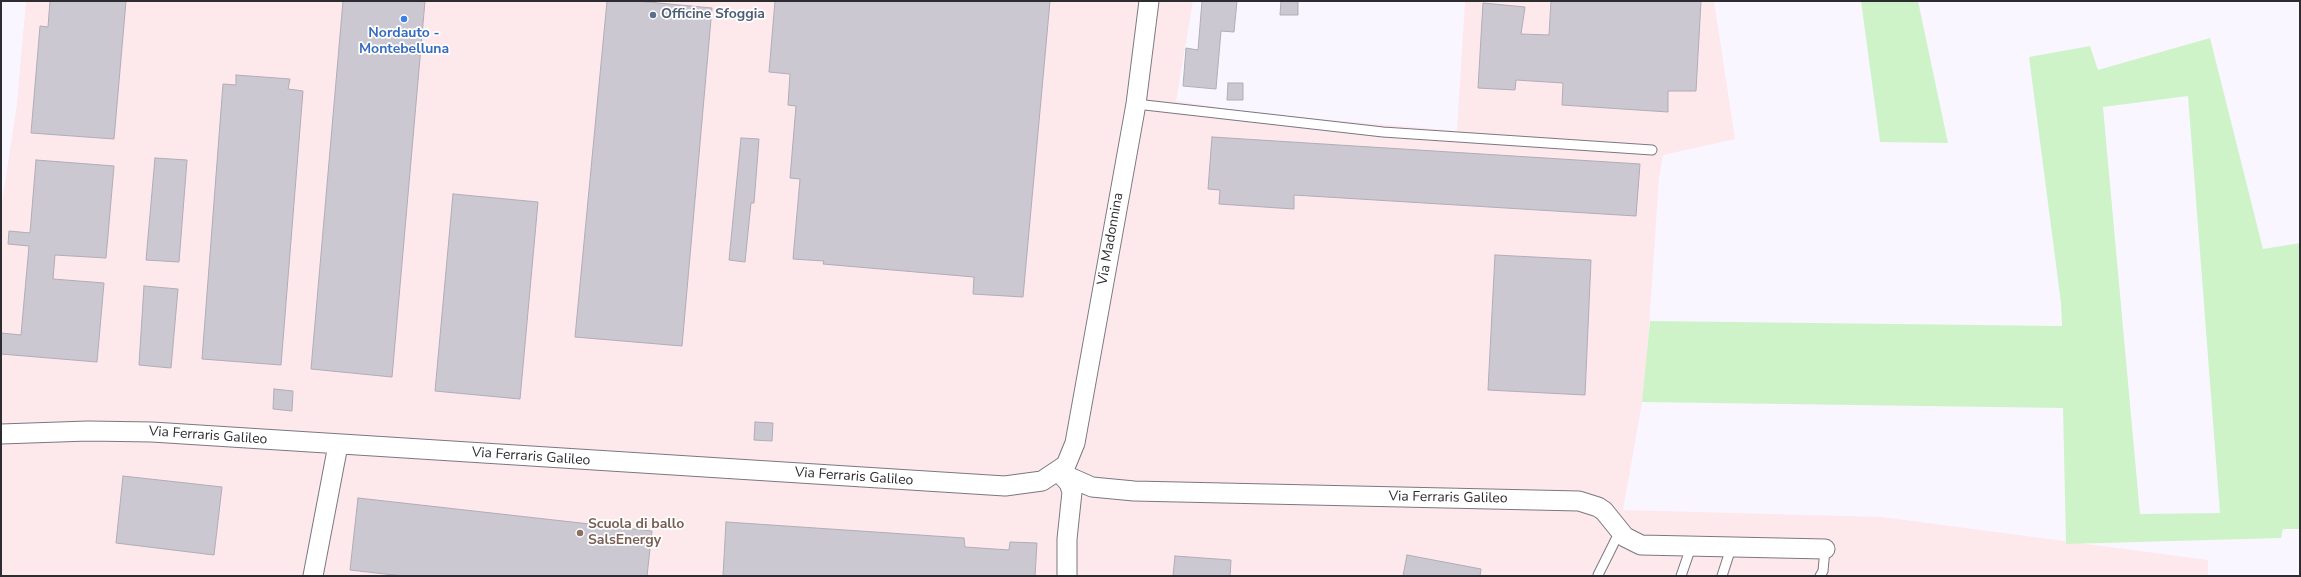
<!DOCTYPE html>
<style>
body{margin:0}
#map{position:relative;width:2301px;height:577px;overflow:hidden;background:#faf6ff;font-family:"Nunito Sans",sans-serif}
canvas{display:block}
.frame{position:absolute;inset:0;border:2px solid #2d2c30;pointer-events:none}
</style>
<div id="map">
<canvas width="2301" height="577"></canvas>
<div class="frame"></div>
</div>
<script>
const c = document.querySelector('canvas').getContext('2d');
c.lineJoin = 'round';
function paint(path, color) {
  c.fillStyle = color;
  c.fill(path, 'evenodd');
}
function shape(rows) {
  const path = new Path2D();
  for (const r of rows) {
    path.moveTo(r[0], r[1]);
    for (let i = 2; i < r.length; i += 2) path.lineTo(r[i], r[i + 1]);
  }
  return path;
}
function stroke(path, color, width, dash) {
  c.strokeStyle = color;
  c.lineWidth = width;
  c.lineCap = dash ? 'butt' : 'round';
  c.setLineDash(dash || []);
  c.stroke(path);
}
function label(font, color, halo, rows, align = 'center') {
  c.font = font + ' "Nunito Sans",sans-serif';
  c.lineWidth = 3.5;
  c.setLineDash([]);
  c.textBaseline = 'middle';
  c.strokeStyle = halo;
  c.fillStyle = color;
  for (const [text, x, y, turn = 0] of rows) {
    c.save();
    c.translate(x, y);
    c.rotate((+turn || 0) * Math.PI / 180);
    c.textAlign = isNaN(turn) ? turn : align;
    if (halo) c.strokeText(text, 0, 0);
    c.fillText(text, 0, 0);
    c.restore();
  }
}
paint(shape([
 [26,1,1193,1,1176,101,1262,114,1457,131,1465,1,1714,1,1735,139,1663,155,1659,179,1645,386,1623,510,1882,517,2208,560,2208,576,1,576,1,209,17,104]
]), '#fde8ec');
paint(shape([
 [1861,1,1918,1,1948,143,1880,142],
 [2210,38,2263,249,2300,243,2300,529,2283,529,2281,538,2066,544,2063,408,1642,402,1650,321,2062,326,2061,303,2029,57,2090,46,2098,70],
 [2188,96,2220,513,2140,514,2103,107]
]), '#cff3c9');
const building = shape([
 [50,1,126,1,114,139,31,133,40,26,48,27,50,1],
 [343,1,425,1,392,377,311,369,343,1],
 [607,1,637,1,712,8,682,346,575,337,607,1],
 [775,1,1050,1,1023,297,973,294,974,277,823,264,824,261,793,259,800,179,790,178,796,106,788,105,790,74,769,72,775,1],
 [1202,1,1237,1,1234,32,1221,31,1216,89,1183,86,1186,48,1198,50,1202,1],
 [1281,1,1298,1,1298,15,1280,15,1281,1],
 [1551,1,1701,1,1696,91,1668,91,1668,112,1562,105,1563,83,1516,80,1515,90,1478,88,1483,3,1525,7,1521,34,1549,35,1551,1],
 [236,75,290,79,288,89,303,91,281,365,202,359,223,84,236,85,236,75],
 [1228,83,1243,83,1243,100,1227,100,1228,83],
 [1212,137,1640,164,1636,216,1294,195,1294,209,1219,204,1220,190,1208,189,1212,137],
 [741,138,759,139,754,203,751,203,745,262,729,260,741,138],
 [155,158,187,160,179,262,146,260,155,158],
 [36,160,114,166,106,258,55,255,53,279,104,283,97,362,1,354,1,333,21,335,29,246,8,244,9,231,30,233,36,160],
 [453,194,538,202,520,399,435,391,453,194],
 [1495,255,1591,260,1585,395,1488,390,1495,255],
 [144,286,178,289,171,368,139,365,144,286],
 [274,389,293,391,292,411,273,409,274,389],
 [755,422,773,423,772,441,754,440,755,422],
 [123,476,222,487,214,555,116,543,123,476],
 [358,498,652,531,647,576,403,576,350,570,358,498],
 [726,522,964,538,965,547,1009,550,1010,542,1037,543,1035,576,723,576,726,522],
 [1407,555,1481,569,1480,576,1403,576,1407,555],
 [1175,556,1231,560,1230,576,1173,576,1175,556]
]);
paint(building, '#ccc8d2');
stroke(building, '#b1adb7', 1);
const lane = shape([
 [1136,104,1383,132,1652,150],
 [1598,575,1620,531],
 [1681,576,1691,547],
 [1722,576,1731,548],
 [1820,576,1823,571,1825,549]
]);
const street = shape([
 [1,434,88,431,152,432,1005,486,1042,481,1066,465,1075,443,1136,104,1149,1],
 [1058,472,1092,487,1134,491,1579,501,1598,507,1604,511,1625,537,1641,545,1825,549],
 [1059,472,1069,483,1072,492,1067,539,1067,576],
 [313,576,338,445]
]);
stroke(lane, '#7b7781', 11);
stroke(street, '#7b7781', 21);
stroke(lane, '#fff', 9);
stroke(street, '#fff', 19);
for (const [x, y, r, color] of [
 [653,15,4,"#5c6f8a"],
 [404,19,4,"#3f7fe0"],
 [580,533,4,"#8d6e63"]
]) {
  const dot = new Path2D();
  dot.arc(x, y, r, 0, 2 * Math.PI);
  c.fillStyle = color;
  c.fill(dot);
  stroke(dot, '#fff', 1.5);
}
label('bold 14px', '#4e5e75', '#fff', [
 ["Officine Sfoggia",661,15]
], 'left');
label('bold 14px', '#366cbe', '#fff', [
 ["Nordauto -",404,34],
 ["Montebelluna",404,50]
]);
label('14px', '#2d2c30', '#fff', [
 ["Via Madonnina",1111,239,-80],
 ["Via Ferraris Galileo",208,436,4],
 ["Via Ferraris Galileo",531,457,4],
 ["Via Ferraris Galileo",854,477,4],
 ["Via Ferraris Galileo",1448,498,1]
]);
label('bold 14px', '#785e54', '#fff', [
 ["Scuola di ballo",588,525],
 ["SalsEnergy",588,541]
], 'left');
</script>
